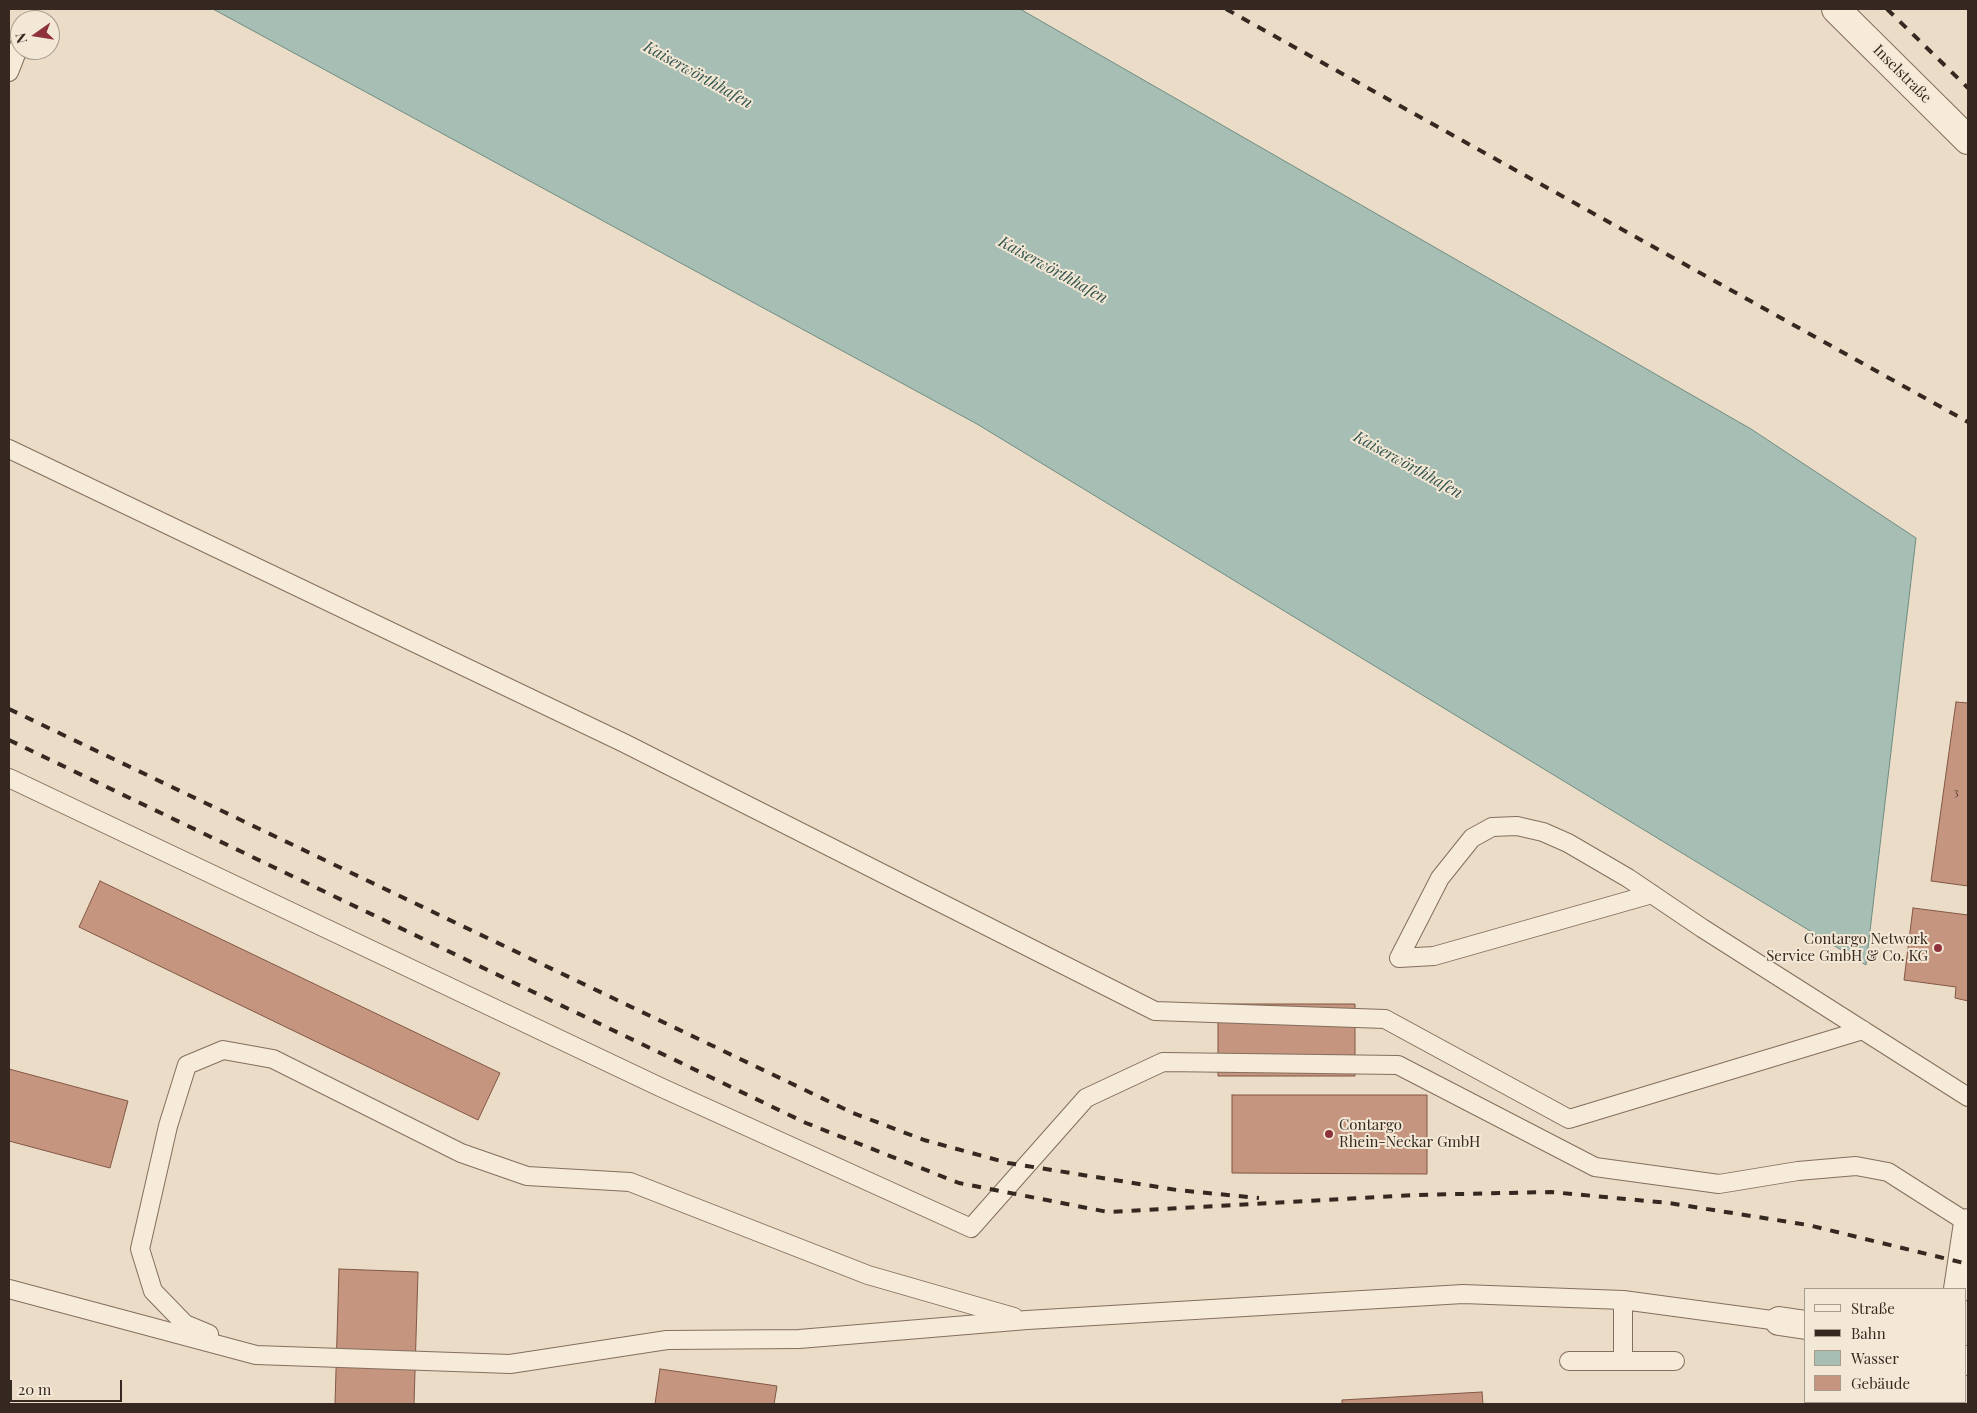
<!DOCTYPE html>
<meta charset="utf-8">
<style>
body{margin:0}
#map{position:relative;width:1977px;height:1413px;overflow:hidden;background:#eadcc6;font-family:"Playfair Display",serif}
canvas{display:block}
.frame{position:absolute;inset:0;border:10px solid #352820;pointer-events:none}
.legend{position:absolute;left:1804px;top:1288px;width:162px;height:115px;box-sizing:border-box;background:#f3e7d5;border:1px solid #a79b8d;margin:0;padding:6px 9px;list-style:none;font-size:15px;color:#352820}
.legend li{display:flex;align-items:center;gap:10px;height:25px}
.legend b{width:25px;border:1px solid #a79b8d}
.north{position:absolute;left:10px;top:10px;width:50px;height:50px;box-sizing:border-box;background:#f3e7d5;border:1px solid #a79b8d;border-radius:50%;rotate:257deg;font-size:14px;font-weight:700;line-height:20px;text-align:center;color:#352820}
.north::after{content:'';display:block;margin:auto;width:18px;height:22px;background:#8e323c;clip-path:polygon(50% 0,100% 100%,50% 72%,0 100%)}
.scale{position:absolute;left:10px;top:1380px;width:112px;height:22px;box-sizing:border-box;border:2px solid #352820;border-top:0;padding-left:6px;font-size:15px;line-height:18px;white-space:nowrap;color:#352820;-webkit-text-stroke:4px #f3e7d5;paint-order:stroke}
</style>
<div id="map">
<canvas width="1977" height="1413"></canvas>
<div class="frame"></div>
<ul class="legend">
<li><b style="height:6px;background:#f6ead8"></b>Straße</li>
<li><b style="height:6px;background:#352820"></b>Bahn</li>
<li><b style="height:14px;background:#a7beb5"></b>Wasser</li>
<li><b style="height:14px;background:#c5957f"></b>Gebäude</li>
</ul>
<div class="north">N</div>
<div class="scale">20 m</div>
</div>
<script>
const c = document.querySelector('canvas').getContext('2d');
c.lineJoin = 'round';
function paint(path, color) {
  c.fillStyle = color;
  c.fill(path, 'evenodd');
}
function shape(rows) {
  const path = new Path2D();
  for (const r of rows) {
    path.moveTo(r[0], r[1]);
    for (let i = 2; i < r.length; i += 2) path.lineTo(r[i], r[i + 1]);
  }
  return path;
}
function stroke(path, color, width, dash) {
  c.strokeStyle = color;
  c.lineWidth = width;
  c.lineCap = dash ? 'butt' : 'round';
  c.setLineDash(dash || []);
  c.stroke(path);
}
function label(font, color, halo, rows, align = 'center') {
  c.font = font + ' "Playfair Display",serif';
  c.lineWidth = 4;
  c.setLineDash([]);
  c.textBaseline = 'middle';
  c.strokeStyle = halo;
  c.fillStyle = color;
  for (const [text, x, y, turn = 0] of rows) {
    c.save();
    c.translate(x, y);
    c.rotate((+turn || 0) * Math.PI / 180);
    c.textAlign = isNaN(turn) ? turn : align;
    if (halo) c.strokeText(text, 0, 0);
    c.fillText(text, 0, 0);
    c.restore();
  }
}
const water = shape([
 [213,9,1020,9,1751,429,1916,538,1866,965,977,424,213,9]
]);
paint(water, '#a7beb5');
stroke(water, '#6e8c81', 1);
const building = shape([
 [1956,702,1968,703,1968,886,1931,881,1956,702],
 [100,881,500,1073,478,1120,79,927,100,881],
 [1913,908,1968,915,1968,1001,1955,998,1956,987,1904,980,1913,908],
 [1218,1004,1355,1004,1355,1076,1218,1076,1218,1004],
 [9,1069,128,1101,110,1168,9,1141,9,1069],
 [1232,1095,1427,1095,1427,1174,1232,1173,1232,1095],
 [339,1269,418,1272,414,1404,335,1404,339,1269],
 [660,1369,777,1386,774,1404,655,1404,660,1369],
 [1482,1392,1483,1404,1342,1404,1342,1400,1482,1392],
 [1832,1402,1862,1402,1862,1404,1832,1404,1832,1402],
 [1862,1402,1924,1402,1923,1404,1862,1404,1862,1402]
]);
paint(building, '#c5957f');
stroke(building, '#815745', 1);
const lane = shape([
 [9,72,20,44],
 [9,449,624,743,1155,1011,1385,1019,1569,1119,1863,1030],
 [9,778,660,1087,971,1228,1086,1098,1163,1062,1398,1065,1595,1167,1719,1184,1798,1171,1856,1166,1888,1172,1968,1223],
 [1399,958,1440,878,1472,838,1492,827,1517,826,1543,832,1568,843,1628,878,1702,928,1968,1097],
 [1399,958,1434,956,1652,894],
 [9,1289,256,1355,510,1364,667,1340,799,1339,1027,1320,1463,1294,1623,1300,1779,1321],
 [209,1334,185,1324,153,1291,140,1249,168,1126,187,1065,223,1050,273,1059,461,1153,527,1176,630,1182,868,1275,1014,1317],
 [1569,1361,1675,1361],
 [1623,1361,1623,1300]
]);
const street = shape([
 [1836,9,1968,140],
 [1958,1289,1968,1223],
 [1779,1321,1806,1325],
 [1966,1360,1968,1361]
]);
stroke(lane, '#846e5d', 20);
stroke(street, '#846e5d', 30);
stroke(lane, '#f6ead8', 18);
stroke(street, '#f6ead8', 28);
stroke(shape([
 [1226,9,1968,422],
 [1887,9,1968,88],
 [9,709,853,1113,924,1140,1008,1163,1177,1190,1259,1198],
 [9,740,806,1123,959,1183,1108,1212,1414,1195,1551,1192,1669,1203,1808,1225,1968,1264]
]), '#352820', 4, [9, 9]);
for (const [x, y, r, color] of [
 [1938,948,5,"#8e323c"],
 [1329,1134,5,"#8e323c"]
]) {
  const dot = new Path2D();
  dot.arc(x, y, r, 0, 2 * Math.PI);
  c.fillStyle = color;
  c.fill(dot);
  stroke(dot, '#f3e7d5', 2);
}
label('12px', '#594338', null, [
 ["3",1956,792]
]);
label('15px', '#352820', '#f3e7d5', [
 ["Inselstraße",1902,74,45]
]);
label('15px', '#352820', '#f3e7d5', [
 ["Contargo Network",1928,939],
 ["Service GmbH & Co. KG",1928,956],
 ["Contargo",1339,1125,"left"],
 ["Rhein-Neckar GmbH",1339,1142,"left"]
], 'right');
label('italic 16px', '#30544e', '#f3e7d5', [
 ["Kaiserwörthhafen",698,75,29],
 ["Kaiserwörthhafen",1053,270,29],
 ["Kaiserwörthhafen",1408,465,29]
]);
</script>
